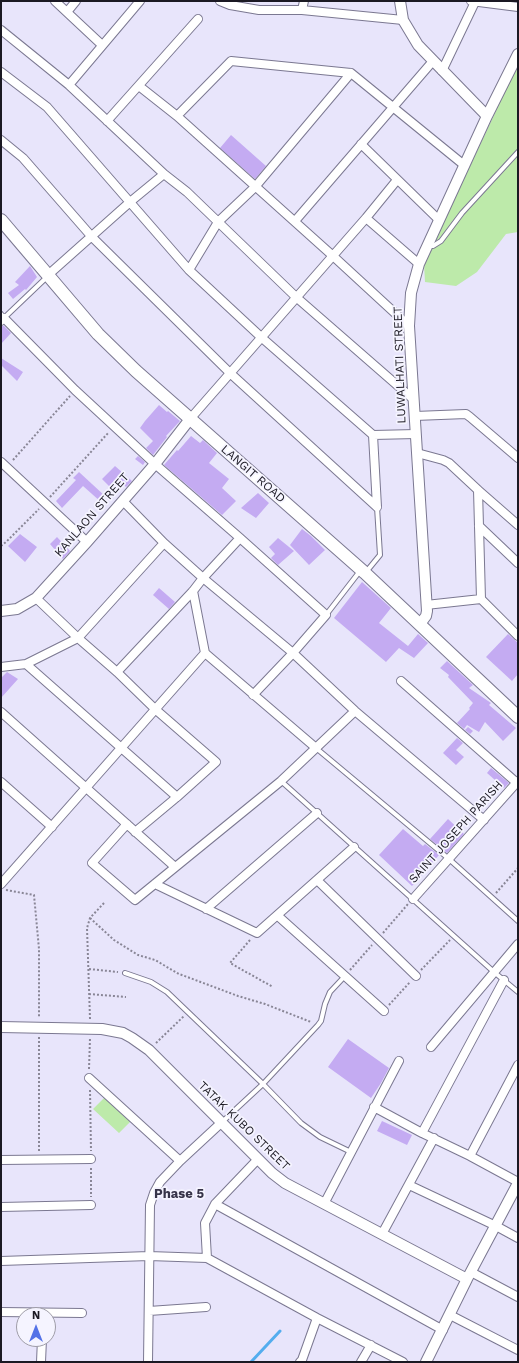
<!DOCTYPE html>
<style>
body{margin:0}
#map{position:relative;width:519px;height:1363px;overflow:hidden;background:#e8e5fb;font-family:"Work Sans",sans-serif}
canvas{display:block}
.frame{position:absolute;inset:0;border:2px solid #1b1923;pointer-events:none}
.north{position:absolute;left:16px;top:1307px;width:40px;height:40px;box-sizing:border-box;background:#f5f4ff;border:1px solid #9e9ca7;border-radius:50%;rotate:0deg;font-size:11px;font-weight:700;line-height:16px;text-align:center;color:#1b1923}
.north::after{content:'';display:block;margin:auto;width:14px;height:18px;background:#5472e7;clip-path:polygon(50% 0,100% 100%,50% 72%,0 100%)}
</style>
<div id="map">
<canvas width="519" height="1363"></canvas>
<div class="frame"></div>
<div class="north">N</div>
</div>
<script>
const c = document.querySelector('canvas').getContext('2d');
c.lineJoin = 'round';
function paint(path, color) {
  c.fillStyle = color;
  c.fill(path, 'evenodd');
}
function shape(rows) {
  const path = new Path2D();
  for (const r of rows) {
    path.moveTo(r[0], r[1]);
    for (let i = 2; i < r.length; i += 2) path.lineTo(r[i], r[i + 1]);
  }
  return path;
}
function stroke(path, color, width, dash) {
  c.strokeStyle = color;
  c.lineWidth = width;
  c.lineCap = dash ? 'butt' : 'round';
  c.setLineDash(dash || []);
  c.stroke(path);
}
function label(font, color, halo, rows, align = 'center') {
  c.font = font + ' "Work Sans",sans-serif';
  c.lineWidth = 3.5;
  c.setLineDash([]);
  c.textBaseline = 'middle';
  c.strokeStyle = halo;
  c.fillStyle = color;
  for (const [text, x, y, turn = 0] of rows) {
    c.save();
    c.translate(x, y);
    c.rotate((+turn || 0) * Math.PI / 180);
    c.textAlign = isNaN(turn) ? turn : align;
    if (halo) c.strokeText(text, 0, 0);
    c.fillText(text, 0, 0);
    c.restore();
  }
}
paint(shape([
 [518,64,518,232,506,234,477,272,456,286,425,282,424,264],
 [105,1097,131,1121,119,1133,93,1109]
]), '#bdeaaa');
stroke(shape([
 [251,1362,280,1331]
]), '#54adee', 3);
paint(shape([
 [231,135,266,166,255,179,220,148],
 [30,266,37,277,26,290,25,289,13,299,8,293,19,285,15,282],
 [1,326,4,326,11,333,1,344],
 [1,358,23,372,17,381,1,365],
 [159,405,167,412,168,411,180,421,166,436,167,437,153,455,146,448,153,441,140,428,145,421],
 [191,436,200,443,203,440,217,453,209,463,229,479,222,488,236,501,222,515,164,465,177,450,178,451],
 [138,456,145,462,143,465,135,459],
 [115,466,132,481,126,487,124,485,117,494,102,479],
 [79,472,105,496,101,502,83,486,62,508,56,501,76,480,73,478],
 [258,493,269,503,256,518,241,508],
 [302,529,311,536,325,550,309,565,290,545],
 [20,534,37,547,25,562,8,546],
 [57,537,70,551,63,559,50,544],
 [278,538,294,551,278,565,271,558,275,554,269,547],
 [362,582,391,608,379,623,408,646,418,634,428,643,414,658,399,648,386,662,334,618],
 [159,588,175,602,169,609,153,595],
 [508,634,518,643,518,674,512,681,486,657],
 [447,661,473,685,469,688,491,703,489,705,516,728,503,741,485,722,479,732,467,725,464,729,457,723,470,709,469,708,473,703,448,677,449,675,440,668],
 [7,672,18,679,1,698,1,678],
 [468,727,473,731,470,734,465,730],
 [457,738,463,743,456,750,464,757,456,765,443,753],
 [491,768,509,783,504,788,487,773],
 [448,819,464,834,447,853,430,839],
 [403,829,423,846,425,844,439,855,412,886,379,855],
 [348,1039,389,1068,381,1083,371,1098,328,1067],
 [382,1121,412,1135,407,1145,377,1131]
]), '#c4abf2');
const service = shape([
 [429,245,433,246,441,241,462,213,518,152],
 [1,314,4,318,48,276],
 [366,572,380,555,377,507],
 [326,615,360,571],
 [316,748,449,859,518,921],
 [281,781,494,972,518,992],
 [125,973,151,982,167,992,263,1084,301,1123,320,1137,351,1152],
 [221,1123,263,1084,318,1025,321,1021,325,1004,330,992,345,976]
]);
const minor = shape([
 [55,1,102,45],
 [220,1,230,5,259,10,302,10,403,20],
 [471,1,518,7],
 [302,10,304,1],
 [67,12,76,1],
 [1,30,69,85,164,174,187,192,296,297,413,399],
 [442,71,475,2],
 [1,72,47,107,189,270,261,337,373,435,416,434],
 [69,85,140,1],
 [139,86,177,116,333,256,409,326],
 [177,116,231,61,351,73,464,165],
 [107,121,198,19],
 [1,140,23,158,92,237,230,373,377,507],
 [361,144,439,220],
 [366,218,419,264],
 [295,221,433,61],
 [189,270,218,222,255,187,351,73],
 [48,275,130,202,164,174],
 [1,321,4,318,75,390,155,464,240,538,326,615,293,653,253,695],
 [415,416,466,414,470,417,518,458],
 [190,419,366,218,397,180],
 [373,435,377,507],
 [417,453,443,460,449,463,478,490,518,525],
 [1,462,87,542],
 [478,490,481,599,518,636],
 [123,501,164,543,203,578,293,653,355,711,484,820],
 [479,526,518,563],
 [193,591,205,653,316,748],
 [36,598,78,638,117,672,155,709,216,762,177,797,135,832],
 [426,605,481,599],
 [26,664,177,797],
 [1,667,26,664,78,638,164,543],
 [117,672,193,591,203,578,240,538],
 [401,681,517,783],
 [1,712,175,867],
 [1,782,52,827],
 [127,824,92,863,135,900,281,781,355,711],
 [317,880,416,976],
 [1,884,205,653],
 [155,884,257,933,354,847],
 [413,899,518,781],
 [206,909,317,813],
 [278,916,384,1011],
 [431,1047,518,944],
 [89,1078,180,1161],
 [374,1107,422,1133,470,1156,518,1182],
 [422,1133,504,980],
 [470,1156,518,1065],
 [1,1160,91,1159],
 [409,1185,496,1226,518,1238],
 [215,1204,443,1330],
 [324,1204,399,1061],
 [1,1207,91,1205],
 [382,1234,434,1138],
 [207,1258,205,1223,215,1204,258,1159],
 [1,1261,149,1256,207,1258,317,1318,403,1362],
 [471,1272,518,1297],
 [149,1311,206,1307],
 [1,1312,82,1313],
 [450,1315,518,1350],
 [41,1362,42,1339],
 [148,1362,150,1205,154,1193,160,1182,180,1161,221,1123],
 [300,1362,302,1360,317,1318],
 [361,1362,371,1345]
]);
const tertiary = shape([
 [400,1,403,20,418,45,487,116],
 [1,611,17,609,36,598,87,542,155,464,190,419],
 [420,624,426,616,427,611,409,326,411,293,419,264,487,116,518,54],
 [1,1027,102,1029,123,1033,132,1038,149,1050,272,1173,285,1183,467,1279],
 [426,1362,467,1279,518,1183]
]);
const secondary = shape([
 [1,220,98,334,136,371,365,573,518,717]
]);
stroke(service, '#7b7891', 6);
stroke(minor, '#7b7891', 10);
stroke(tertiary, '#7b7891', 12);
stroke(secondary, '#7b7891', 14);
stroke(shape([
 [13,460,70,396],
 [50,497,109,432],
 [1,546,7,541,39,509],
 [6,890,34,895,39,949,39,1018],
 [496,893,518,868],
 [90,918,114,940,138,955,155,960,179,974,190,978,238,996,265,1004,311,1022],
 [383,933,408,904],
 [250,940,230,963,273,987],
 [89,969,118,972],
 [350,970,372,945],
 [421,970,450,940],
 [89,994,126,997],
 [389,1005,410,982],
 [90,1019,87,928,90,918,104,903],
 [39,1037,39,1152],
 [156,1043,184,1016],
 [89,1069,90,1038],
 [90,1090,91,1151],
 [91,1168,91,1197]
]), '#898696', 2, [2, 2]);
stroke(service, '#fff', 4);
stroke(minor, '#fff', 8);
stroke(tertiary, '#fff', 10);
stroke(secondary, '#fff', 12);
label('12px', '#1b1923', '#f5f4ff', [
 ["LUWALHATI STREET",400,365,-92],
 ["LANGIT ROAD",253,474,41],
 ["KANLAON STREET",92,515,-49],
 ["SAINT JOSEPH PARISH",456,832,-48],
 ["TATAK KUBO STREET",244,1126,44]
]);
label('bold 13px', '#373449', '#f5f4ff', [
 ["Phase 5",179,1194]
]);
</script>
